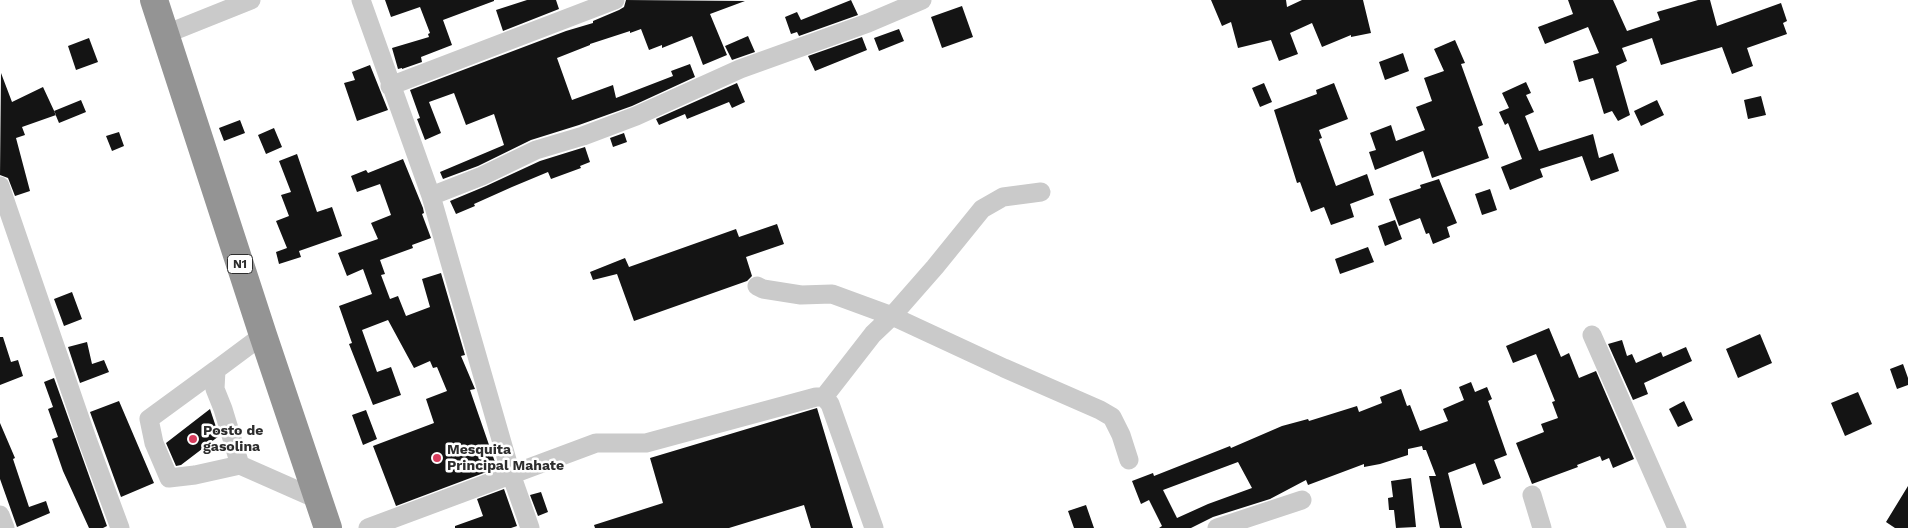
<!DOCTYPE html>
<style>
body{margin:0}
canvas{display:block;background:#fff}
</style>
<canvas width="1908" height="528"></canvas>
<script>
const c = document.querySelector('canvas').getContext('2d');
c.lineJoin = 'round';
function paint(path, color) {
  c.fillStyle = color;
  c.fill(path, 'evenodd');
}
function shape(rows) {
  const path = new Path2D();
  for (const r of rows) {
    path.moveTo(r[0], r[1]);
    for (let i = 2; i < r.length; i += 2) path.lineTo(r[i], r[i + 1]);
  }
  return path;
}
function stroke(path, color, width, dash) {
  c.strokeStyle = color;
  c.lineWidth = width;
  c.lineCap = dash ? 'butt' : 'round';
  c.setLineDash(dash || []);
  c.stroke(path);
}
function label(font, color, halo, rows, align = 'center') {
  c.font = font + ' "Work Sans",sans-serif';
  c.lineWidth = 5;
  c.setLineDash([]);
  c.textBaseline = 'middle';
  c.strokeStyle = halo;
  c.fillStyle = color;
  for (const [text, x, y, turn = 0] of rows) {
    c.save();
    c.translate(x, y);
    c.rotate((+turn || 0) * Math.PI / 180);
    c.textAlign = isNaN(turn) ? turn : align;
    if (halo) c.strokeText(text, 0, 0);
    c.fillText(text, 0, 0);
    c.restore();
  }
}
paint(shape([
 [385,0,494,0,494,1,443,20,452,45,421,57,422,62,402,69,402,68,398,69,392,48,429,37,428,34,430,33,420,7,391,17],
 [527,0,556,0,559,9,503,31,496,10],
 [626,0,745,1,710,14,727,55,703,65,692,36,662,48,662,45,649,50,641,29,630,33,630,31,590,44,590,45,557,58,572,100,613,85,616,98,673,76,671,71,690,64,695,77,632,106,579,125,531,140,478,166,443,179,440,172,504,145,494,114,466,125,454,93,429,102,441,133,425,140,417,119,420,118,410,90,566,31,593,23,593,21,619,10,624,7],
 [851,0,858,15,799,36,797,32,791,34,785,17,797,12,801,20],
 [1211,0,1286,0,1287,7,1302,0,1363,0,1371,33,1351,37,1351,35,1322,47,1312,23,1290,33,1298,54,1279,61,1271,40,1238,48,1231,22,1222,26],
 [1568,0,1613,0,1627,31,1660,20,1657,12,1698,0,1710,0,1717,26,1781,3,1787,21,1783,23,1787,34,1747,48,1753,66,1732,74,1722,47,1661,65,1652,38,1622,48,1627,61,1616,66,1630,115,1618,121,1612,111,1604,114,1593,78,1579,82,1573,61,1599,53,1588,27,1545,44,1538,27,1573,14],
 [962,6,973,37,942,48,931,17],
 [899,29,904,41,879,51,874,38],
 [748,36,755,52,732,60,725,46],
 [862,37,867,50,815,71,808,56],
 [89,38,98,62,76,70,68,46],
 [1455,40,1465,63,1461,64,1483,125,1478,127,1489,158,1432,178,1423,151,1375,170,1369,152,1376,150,1370,133,1391,125,1396,141,1425,130,1416,107,1432,101,1424,78,1444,71,1434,49],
 [1403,53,1409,71,1385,80,1379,62],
 [370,65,388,110,357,121,344,83,355,80,352,72],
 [1,73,12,102,43,87,56,115,22,127,25,135,16,138,30,191,15,196,8,178,0,175],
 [1526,82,1531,93,1526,95,1534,112,1525,116,1539,151,1593,134,1599,158,1613,153,1619,171,1591,181,1582,156,1540,169,1543,177,1510,190,1501,167,1522,159,1508,123,1505,125,1499,112,1509,108,1502,93],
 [737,83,745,102,732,108,729,102,687,119,685,114,659,125,656,119],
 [1264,83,1272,102,1260,107,1252,88],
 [1334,83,1348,119,1319,130,1322,138,1319,139,1336,186,1367,174,1374,195,1350,204,1354,217,1331,225,1324,207,1311,212,1300,182,1297,183,1274,110,1317,94,1316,90],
 [1761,96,1766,115,1748,119,1744,100],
 [81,100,86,112,59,123,54,111],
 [1657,100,1664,115,1641,126,1634,111],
 [240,120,245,133,224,141,219,128],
 [274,128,282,147,266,154,258,135],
 [119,132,124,146,112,151,106,136],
 [624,133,627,142,613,147,610,138],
 [585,147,590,162,580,166,581,168,551,179,548,172,512,187,474,204,475,206,456,214,450,201,486,186,540,161],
 [297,154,317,212,332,207,342,236,299,251,301,257,279,264,276,252,287,248,276,221,289,216,281,195,291,192,279,161],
 [403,159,423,208,424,213,422,214,431,238,412,245,413,248,380,260,385,274,381,275,390,299,398,296,406,316,430,307,422,279,441,273,465,355,461,356,475,389,470,390,497,468,396,506,373,446,434,423,426,399,447,391,437,367,433,368,430,361,414,368,388,320,362,330,377,372,391,367,401,395,373,405,349,344,352,343,339,306,372,294,363,269,347,276,338,253,378,239,371,223,391,215,380,184,357,192,351,176,366,170,368,173],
 [1439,179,1457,223,1447,227,1450,237,1433,244,1429,233,1426,234,1420,218,1399,226,1389,199,1421,188,1420,185],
 [1490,189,1497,210,1482,215,1475,194],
 [1395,220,1402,239,1385,246,1378,226],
 [777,224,784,244,746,257,752,276,747,281,634,321,617,274,593,280,590,272,625,258,629,267,736,229,739,237],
 [1368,247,1374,262,1340,274,1335,259],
 [72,292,82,319,64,326,54,299],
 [1549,328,1561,357,1569,353,1579,378,1596,371,1634,459,1613,468,1609,458,1602,461,1600,456,1577,465,1578,467,1532,484,1516,443,1544,432,1541,424,1558,418,1552,402,1555,401,1536,354,1513,363,1506,346],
 [1760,334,1772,363,1738,378,1726,349],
 [0,337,3,337,11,362,18,360,23,376,0,385],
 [1622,340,1627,356,1632,354,1636,363,1661,352,1663,357,1686,347,1692,361,1644,383,1648,394,1633,400,1608,344],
 [87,342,92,364,104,360,109,372,80,383,68,347],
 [1903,364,1908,378,1908,385,1897,389,1890,369],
 [54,378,107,526,103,528,89,528,63,471,52,439,58,437,48,409,53,407,44,382],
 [1471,382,1475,392,1487,387,1492,399,1488,401,1507,455,1494,460,1501,478,1483,485,1475,463,1448,473,1462,528,1440,528,1429,476,1436,476,1426,450,1423,450,1422,446,1408,449,1408,455,1380,464,1364,467,1364,464,1308,485,1306,480,1270,499,1213,517,1191,528,1159,528,1162,526,1149,500,1141,504,1132,481,1153,473,1154,476,1230,446,1231,448,1282,426,1308,419,1309,421,1357,406,1359,412,1382,403,1380,397,1401,389,1407,406,1410,405,1420,431,1448,421,1443,409,1464,400,1459,387],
 [1238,462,1252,488,1208,504,1177,518,1163,490],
 [1858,392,1872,424,1845,436,1831,403],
 [119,401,154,483,121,497,90,412],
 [1684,401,1693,420,1678,427,1669,409],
 [817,408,853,528,811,528,804,505,729,528,595,528,594,525,663,503,650,458],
 [210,409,219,436,181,465,176,466,166,443],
 [366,410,377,439,363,445,352,415],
 [0,423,15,458,13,459,29,507,46,501,50,513,17,527,0,479],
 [1411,478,1416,527,1396,528,1394,510,1389,510,1388,498,1393,497,1391,481],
 [1908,486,1908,528,1895,528,1886,522],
 [504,489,517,526,511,528,455,528,455,526,483,516,477,499],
 [541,492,548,512,538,516,530,495],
 [1086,505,1094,528,1074,528,1068,511]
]), '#141414');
stroke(shape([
 [361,0,431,196,511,474,530,528],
 [166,34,251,0],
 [390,86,615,0],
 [0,186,87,439,120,528],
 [431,196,482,176,536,150,583,136,636,116,740,69,868,23,922,0],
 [757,286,763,289,801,295,832,294,892,316,1004,368,1100,410,1112,417,1121,435,1129,460],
 [263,335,216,370,215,389,223,409,240,465,317,499],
 [1592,335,1677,528],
 [216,370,149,419,154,443,169,478,195,475,240,465],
 [824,397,873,334,892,316,935,267,982,209,1003,197,1041,192],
 [1532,495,1542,528],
 [0,515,5,528],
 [368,528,596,443,646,443,816,397,824,397,830,404,874,528],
 [1217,528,1302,500]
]), '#cacaca', 19);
stroke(shape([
 [154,0,263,335,328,528]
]), '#949494', 28);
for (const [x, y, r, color] of [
 [193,439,5,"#d83c5d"],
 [437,458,5,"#d83c5d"]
]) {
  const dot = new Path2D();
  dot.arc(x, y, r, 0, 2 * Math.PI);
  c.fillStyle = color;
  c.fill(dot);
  stroke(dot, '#fff', 2);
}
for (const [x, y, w] of [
 [240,264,25]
]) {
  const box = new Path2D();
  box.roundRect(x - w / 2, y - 9.5, w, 19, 4);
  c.fillStyle = '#fff';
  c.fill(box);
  stroke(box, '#2d2d2d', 1);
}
label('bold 12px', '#2d2d2d', null, [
 ["N1",240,264]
]);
label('bold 14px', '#2d2d2d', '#fff', [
 ["Posto de",203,431],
 ["gasolina",203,447],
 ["Mesquita",447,450],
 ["Principal Mahate",447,466]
], 'left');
</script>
